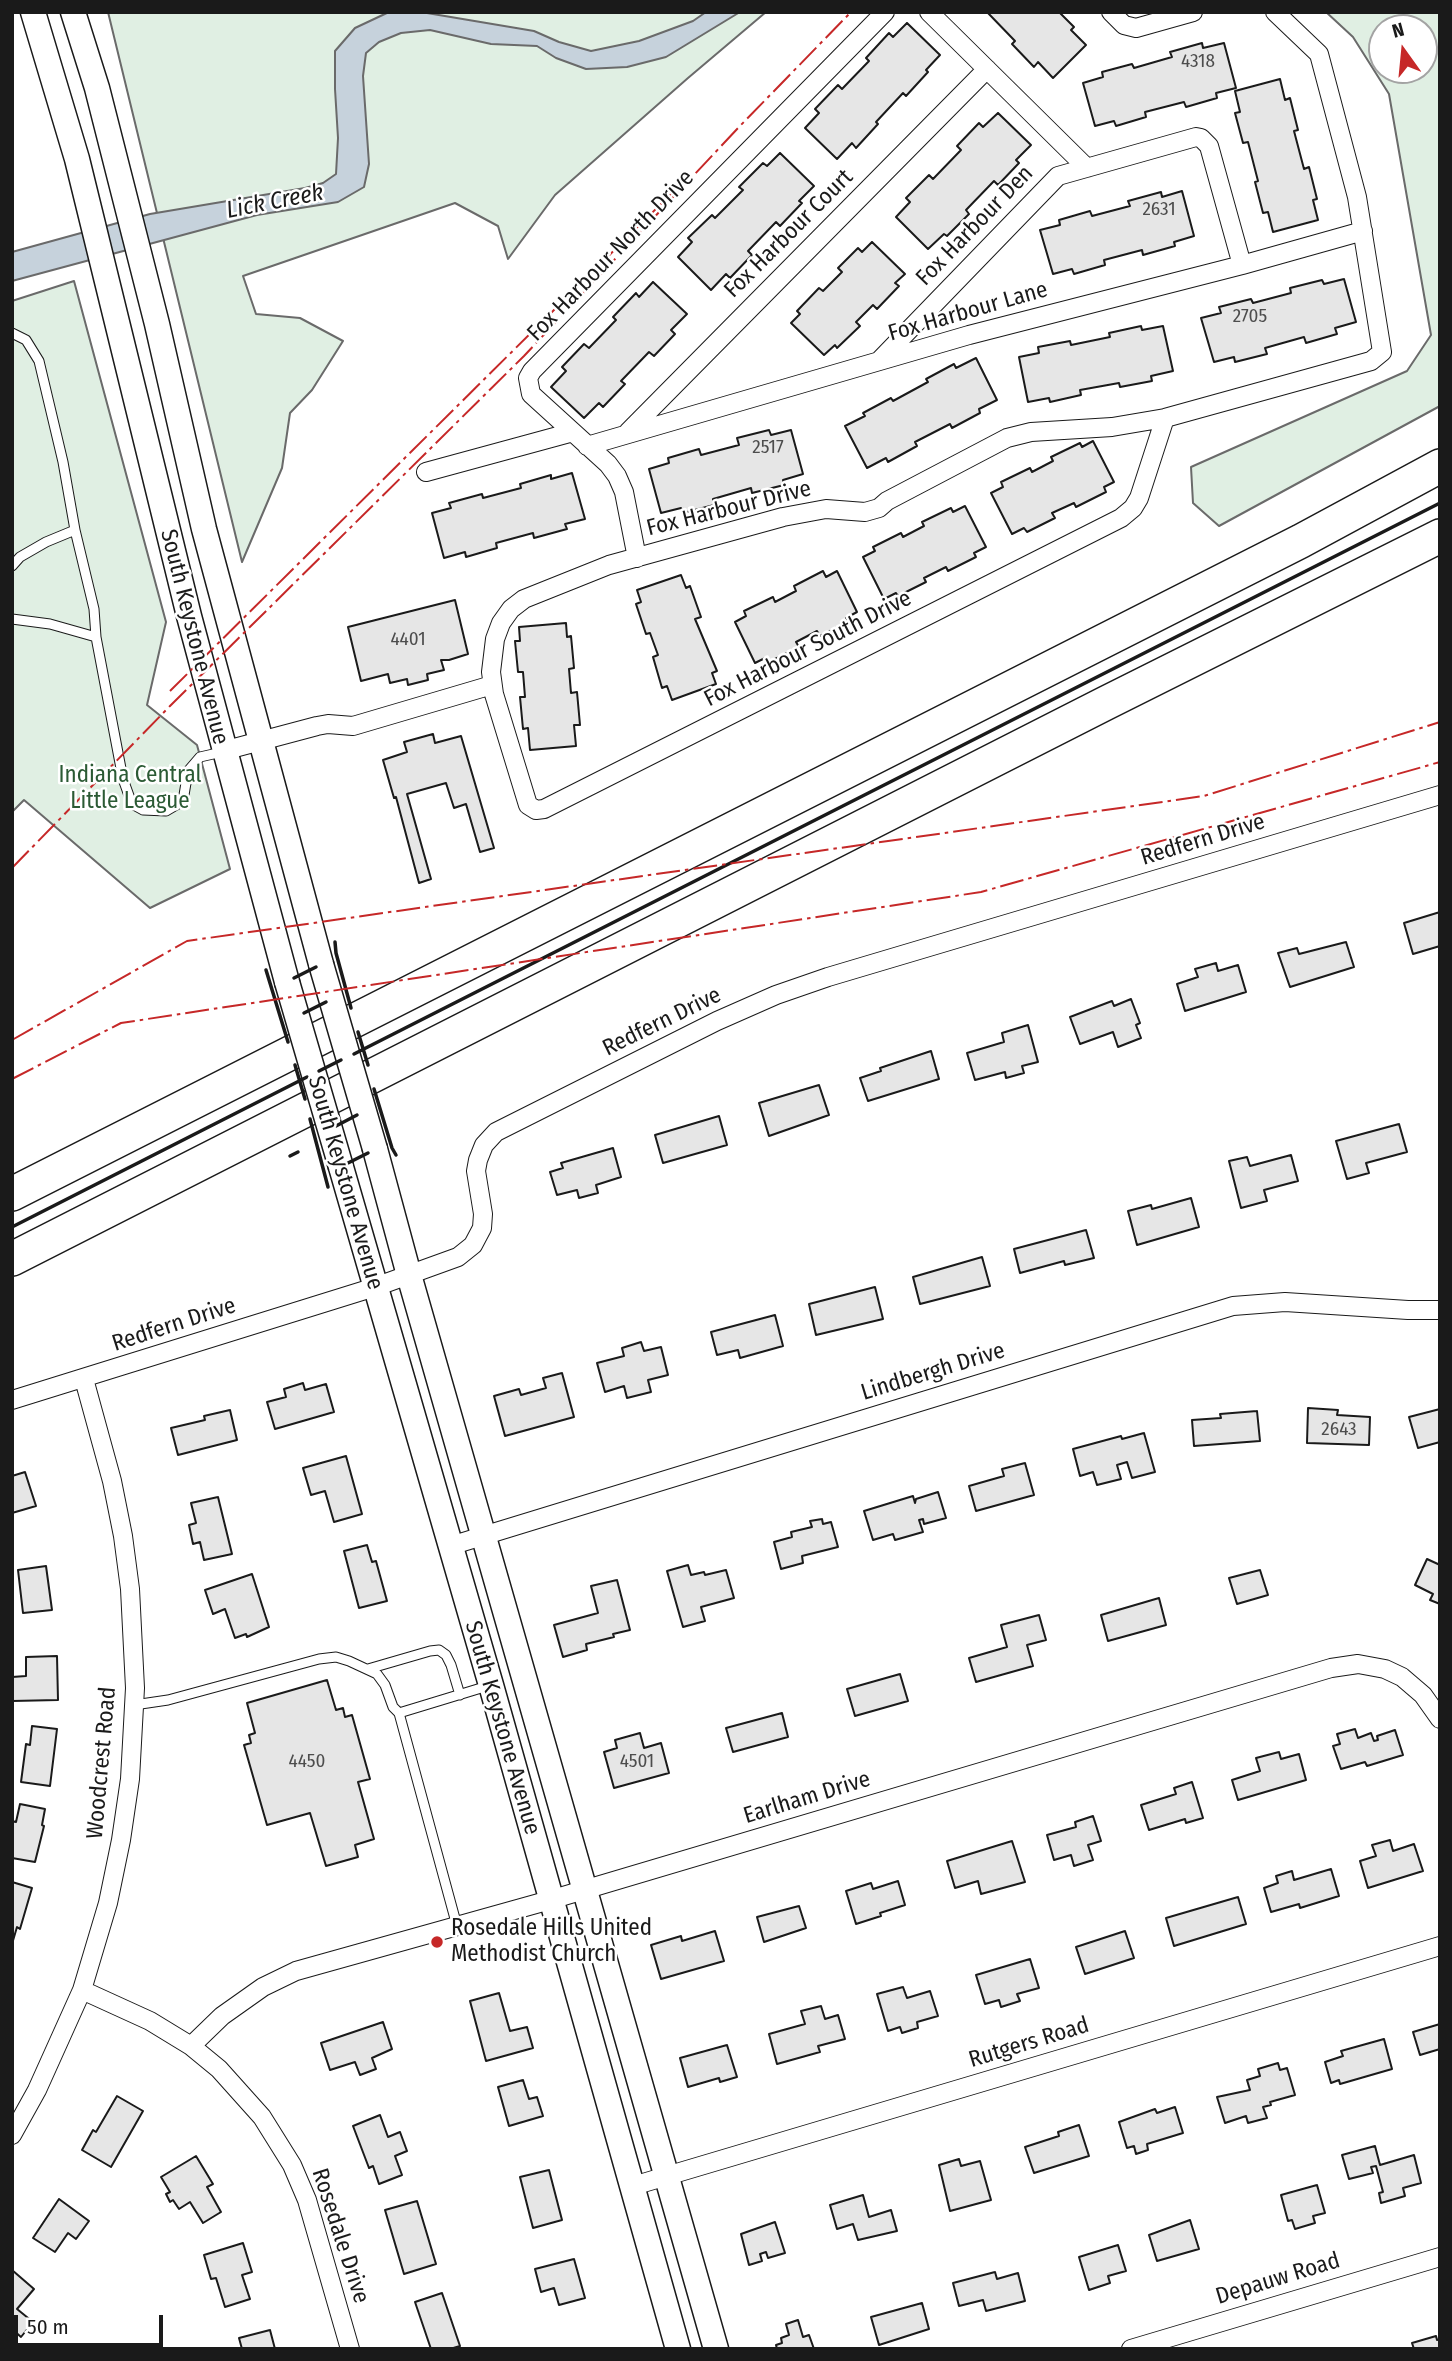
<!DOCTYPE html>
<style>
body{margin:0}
#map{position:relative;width:1452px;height:2361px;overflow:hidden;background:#fff;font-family:"Fira Sans Condensed",sans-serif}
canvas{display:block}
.frame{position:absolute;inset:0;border:14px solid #1a1a1a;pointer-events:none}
.north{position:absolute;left:1368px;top:14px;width:70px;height:70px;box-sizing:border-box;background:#fff;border:2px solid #a3a3a3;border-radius:50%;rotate:345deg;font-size:19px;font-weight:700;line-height:28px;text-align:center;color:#1a1a1a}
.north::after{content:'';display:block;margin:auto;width:24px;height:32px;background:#c62828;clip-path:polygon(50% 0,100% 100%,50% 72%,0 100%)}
.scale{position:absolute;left:14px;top:2315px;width:149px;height:32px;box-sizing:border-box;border:4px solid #1a1a1a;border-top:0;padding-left:9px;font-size:21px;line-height:24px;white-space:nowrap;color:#1a1a1a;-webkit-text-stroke:5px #fff;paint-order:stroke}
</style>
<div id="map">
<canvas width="1452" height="2361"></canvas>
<div class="frame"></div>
<div class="north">N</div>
<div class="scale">50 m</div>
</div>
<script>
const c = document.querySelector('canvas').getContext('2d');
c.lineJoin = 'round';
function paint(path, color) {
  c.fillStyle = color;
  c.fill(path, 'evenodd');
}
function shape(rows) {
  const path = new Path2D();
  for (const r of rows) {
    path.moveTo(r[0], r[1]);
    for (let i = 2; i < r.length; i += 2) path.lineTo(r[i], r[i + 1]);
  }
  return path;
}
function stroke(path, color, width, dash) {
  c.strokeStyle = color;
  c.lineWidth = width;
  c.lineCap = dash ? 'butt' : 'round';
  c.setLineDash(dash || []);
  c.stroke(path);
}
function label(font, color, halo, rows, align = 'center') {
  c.font = font + ' "Fira Sans Condensed",sans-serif';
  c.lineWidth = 5;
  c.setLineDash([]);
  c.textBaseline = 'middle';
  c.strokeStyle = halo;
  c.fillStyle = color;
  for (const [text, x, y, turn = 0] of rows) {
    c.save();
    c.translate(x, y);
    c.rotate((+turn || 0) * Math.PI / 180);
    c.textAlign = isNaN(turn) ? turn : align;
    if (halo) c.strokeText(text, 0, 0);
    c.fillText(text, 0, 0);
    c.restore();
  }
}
const green = shape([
 [108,12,766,12,688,78,555,195,508,259,498,226,455,203,243,276,256,314,300,318,343,341,312,390,290,413,282,468,242,562,108,12],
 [1326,12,1440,12,1440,406,1219,526,1193,503,1191,467,1407,371,1431,335,1389,94,1353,37,1326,12],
 [1382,28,1424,28,1424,70,1382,70,1382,28],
 [74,281,166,622,147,705,197,745,230,869,150,908,24,800,12,812,12,301,74,281]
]);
paint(green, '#e0efe3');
stroke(green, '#6a6a6a', 2);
const water = shape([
 [389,12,421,12,534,31,559,42,591,51,639,41,693,21,706,12,740,12,666,57,627,67,586,69,556,58,537,46,491,44,430,30,401,33,379,42,366,53,363,76,369,164,364,187,338,202,257,215,12,281,12,252,150,214,305,188,323,183,336,174,338,138,335,89,335,51,355,28,389,12]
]);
paint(water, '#c6d2dc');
stroke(water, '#6a6a6a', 2);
const building = shape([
 [987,12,1059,12,1074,27,1071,30,1086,45,1053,78,1038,62,1034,67,1012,44,1015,41,987,12],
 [907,23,940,55,926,70,928,72,906,96,903,93,876,122,878,124,856,148,852,143,837,159,805,128,819,113,815,109,838,85,842,89,869,61,866,58,889,33,893,37,907,23],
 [1202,43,1203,48,1224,43,1236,88,1216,93,1217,98,1186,107,1184,102,1145,112,1146,117,1116,126,1114,121,1095,126,1083,83,1103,77,1102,72,1132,64,1134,68,1172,57,1170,52,1202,43],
 [1280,79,1285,100,1290,98,1298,130,1294,131,1304,169,1309,167,1317,199,1313,200,1318,220,1273,232,1268,212,1263,213,1255,182,1258,181,1248,142,1243,143,1235,113,1240,112,1235,91,1280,79],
 [998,113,1031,145,1016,160,1019,163,998,185,994,181,966,210,969,214,947,236,944,234,928,249,896,217,910,202,906,198,929,175,933,179,961,150,957,146,979,123,983,127,998,113],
 [780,153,814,186,799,201,802,203,780,226,776,222,748,251,752,255,730,278,726,274,711,290,678,257,692,242,688,238,712,215,715,218,743,190,739,187,763,163,767,166,780,153],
 [1182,191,1194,236,1174,242,1175,246,1143,255,1142,250,1104,260,1105,265,1074,274,1072,269,1053,274,1040,230,1060,225,1059,220,1090,211,1092,216,1130,206,1128,201,1161,192,1162,197,1182,191],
 [872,242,905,274,895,283,899,286,877,309,873,305,856,322,860,326,837,348,835,345,824,355,791,323,800,314,797,311,819,288,823,291,842,272,838,268,858,248,862,252,872,242],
 [1344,279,1356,322,1335,328,1337,334,1306,343,1304,337,1265,348,1267,354,1235,362,1234,357,1214,362,1201,318,1221,313,1219,307,1251,299,1253,303,1291,293,1290,288,1322,280,1324,284,1344,279],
 [653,282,687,314,671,330,675,334,654,356,649,352,621,381,625,384,603,407,599,403,584,418,551,387,566,371,562,367,584,344,589,348,616,320,613,317,636,293,639,297,653,282],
 [1141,326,1142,330,1163,326,1173,371,1151,376,1152,381,1120,387,1119,383,1080,390,1081,395,1050,402,1049,398,1028,402,1019,357,1039,353,1038,347,1070,341,1071,345,1110,337,1109,333,1141,326],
 [976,358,997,400,979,409,980,413,952,428,950,424,915,442,917,446,888,462,886,458,867,468,845,426,865,416,863,413,891,398,893,401,928,382,926,379,954,364,956,368,976,358],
 [769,430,771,435,791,430,803,474,783,480,784,485,752,493,751,488,713,499,714,505,683,513,681,508,661,513,649,469,669,463,668,458,699,449,701,455,739,445,737,438,769,430],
 [1093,441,1114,482,1104,487,1106,492,1076,507,1074,503,1052,513,1055,518,1027,532,1024,528,1012,534,991,493,1003,487,1001,482,1030,468,1032,472,1053,461,1051,457,1080,443,1082,447,1093,441],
 [572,473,585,519,565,524,567,529,534,538,533,533,496,543,497,548,466,557,465,552,444,558,432,513,451,508,449,503,482,494,483,498,521,488,520,484,551,475,551,479,572,473],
 [965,506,986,547,974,553,976,557,948,571,946,567,924,578,926,582,898,596,896,593,884,599,863,557,875,551,873,547,901,533,903,537,924,526,922,522,951,508,953,512,965,506],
 [823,571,826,577,837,571,857,612,846,618,848,622,820,636,817,631,796,642,799,647,769,662,767,657,755,663,735,622,746,616,744,611,773,597,775,602,796,591,794,586,823,571],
 [681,575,686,588,690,586,701,617,695,619,717,671,712,673,716,684,672,700,667,686,662,688,653,657,658,655,650,633,646,634,636,604,641,602,637,590,681,575],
 [455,600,468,654,449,660,441,660,444,670,427,674,428,680,408,685,407,679,390,683,388,674,361,681,348,627,455,600],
 [566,623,567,637,571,636,574,668,569,669,571,693,577,692,580,725,574,725,576,746,530,750,528,728,523,729,520,697,525,697,523,672,518,672,515,641,520,641,519,627,566,623],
 [433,734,435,743,461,736,494,848,480,852,466,804,454,808,446,783,407,794,431,879,419,883,396,797,394,798,383,760,407,752,404,742,433,734],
 [1440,912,1440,946,1413,954,1404,923,1440,912],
 [1346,942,1354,967,1290,987,1278,953,1297,948,1299,954,1346,942],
 [1216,963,1218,971,1238,965,1246,992,1185,1011,1177,984,1198,977,1195,969,1216,963],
 [1131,999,1140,1023,1136,1025,1141,1038,1118,1047,1113,1032,1080,1044,1070,1017,1112,1001,1114,1006,1131,999],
 [1028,1025,1038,1062,1022,1066,1024,1073,1006,1078,1005,1072,975,1080,967,1053,1004,1042,1002,1033,1028,1025],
 [931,1051,939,1079,868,1101,860,1078,881,1071,880,1068,931,1051],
 [819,1085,829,1115,769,1136,759,1103,819,1085],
 [719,1116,727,1145,663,1163,655,1135,719,1116],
 [1399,1124,1407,1152,1366,1163,1369,1173,1347,1179,1336,1141,1399,1124],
 [613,1148,621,1177,596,1185,598,1193,579,1198,577,1190,557,1195,550,1172,563,1168,561,1163,613,1148],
 [1291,1155,1298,1181,1264,1190,1267,1201,1241,1208,1229,1161,1247,1157,1250,1166,1291,1155],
 [1191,1198,1199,1227,1137,1245,1128,1211,1151,1205,1152,1209,1191,1198],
 [1086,1230,1094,1258,1065,1265,1064,1261,1020,1273,1014,1249,1086,1230],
 [982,1257,990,1286,920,1304,913,1277,982,1257],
 [875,1287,883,1319,816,1335,809,1304,875,1287],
 [775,1315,783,1346,740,1358,738,1350,717,1355,711,1332,775,1315],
 [641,1342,644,1351,661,1347,668,1375,648,1380,651,1392,627,1398,624,1386,605,1392,597,1363,624,1356,622,1348,641,1342],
 [562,1373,574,1417,505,1436,494,1396,519,1389,521,1395,546,1388,543,1378,562,1373],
 [303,1383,305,1390,326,1384,334,1412,275,1429,267,1402,286,1397,284,1389,303,1383],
 [1308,1408,1338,1410,1337,1415,1370,1417,1369,1445,1307,1443,1308,1408],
 [1440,1409,1440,1442,1418,1448,1409,1417,1440,1409],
 [230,1410,237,1440,178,1455,171,1428,205,1420,204,1416,230,1410],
 [1257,1411,1260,1441,1194,1446,1192,1420,1221,1418,1220,1414,1257,1411],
 [1144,1433,1155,1472,1132,1478,1127,1462,1117,1465,1121,1479,1097,1485,1093,1472,1080,1476,1073,1449,1121,1436,1122,1439,1144,1433],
 [346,1456,362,1514,334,1522,325,1491,311,1495,303,1468,346,1456],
 [1025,1463,1034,1495,976,1511,969,1486,1004,1476,1002,1469,1025,1463],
 [25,1472,36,1506,12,1513,12,1476,25,1472],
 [938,1492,946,1518,924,1524,923,1519,919,1520,923,1532,895,1540,893,1534,873,1540,864,1511,913,1496,915,1503,916,1499,938,1492],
 [218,1497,232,1554,204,1560,200,1542,193,1544,189,1525,196,1523,191,1503,218,1497],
 [822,1519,823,1524,831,1522,838,1547,802,1556,803,1563,781,1569,774,1542,792,1537,791,1532,812,1527,810,1521,822,1519],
 [367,1545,372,1562,376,1561,387,1601,359,1608,344,1551,367,1545],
 [1427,1559,1440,1565,1440,1604,1430,1600,1433,1594,1415,1585,1427,1559],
 [688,1565,691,1575,704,1572,705,1575,726,1570,734,1598,701,1607,705,1621,683,1627,667,1571,688,1565],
 [46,1566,52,1610,23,1613,18,1570,46,1566],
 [1260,1570,1268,1595,1237,1604,1229,1578,1260,1570],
 [252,1574,269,1627,247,1637,246,1634,235,1638,225,1609,213,1614,205,1590,252,1574],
 [617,1580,630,1630,613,1634,614,1637,586,1644,587,1650,563,1657,554,1625,598,1613,591,1586,617,1580],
 [1159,1598,1166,1625,1108,1641,1101,1615,1159,1598],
 [1039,1615,1046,1640,1027,1645,1033,1666,976,1682,969,1658,1007,1647,1001,1625,1039,1615],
 [57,1656,58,1700,12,1701,12,1677,26,1676,26,1657,57,1656],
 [900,1674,908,1701,855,1716,847,1689,900,1674],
 [327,1680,336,1710,343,1708,345,1717,352,1715,370,1779,358,1782,374,1839,355,1845,358,1857,326,1866,310,1813,267,1825,244,1745,251,1743,249,1735,255,1733,247,1703,327,1680],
 [782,1713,788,1737,733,1752,726,1728,782,1713],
 [32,1726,57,1729,50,1786,21,1782,26,1744,30,1745,32,1726],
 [1355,1729,1358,1738,1371,1733,1374,1741,1378,1740,1377,1736,1395,1730,1403,1755,1367,1766,1365,1762,1341,1769,1333,1746,1340,1744,1337,1734,1355,1729],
 [640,1733,644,1748,661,1743,669,1773,614,1788,604,1752,617,1748,615,1740,640,1733],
 [1279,1752,1281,1759,1299,1754,1306,1780,1238,1800,1232,1780,1260,1771,1256,1758,1279,1752],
 [1192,1782,1203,1818,1186,1823,1185,1819,1149,1830,1141,1805,1176,1794,1174,1788,1192,1782],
 [20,1804,45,1809,42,1825,44,1826,35,1862,12,1858,12,1821,16,1822,20,1804],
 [1093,1816,1101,1841,1088,1845,1093,1860,1074,1866,1071,1855,1054,1860,1047,1835,1076,1827,1075,1822,1093,1816],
 [1390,1840,1393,1851,1414,1844,1423,1871,1368,1888,1360,1861,1376,1856,1372,1845,1390,1840],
 [1012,1841,1025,1882,981,1894,978,1881,955,1888,947,1861,1012,1841],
 [1331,1869,1339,1896,1300,1908,1299,1904,1271,1912,1264,1888,1278,1883,1276,1876,1292,1871,1294,1880,1331,1869],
 [898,1881,905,1905,880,1913,881,1916,856,1924,846,1891,871,1883,873,1889,898,1881],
 [12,1882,32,1888,20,1929,17,1927,12,1944,12,1882],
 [1238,1897,1246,1924,1174,1946,1166,1918,1238,1897],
 [799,1906,806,1928,764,1942,757,1917,799,1906],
 [715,1931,724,1961,661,1979,651,1945,681,1936,682,1941,715,1931],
 [1125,1931,1134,1958,1085,1974,1076,1947,1125,1931],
 [1030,1959,1039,1988,1017,1994,1020,2001,1001,2007,999,2000,985,2004,976,1975,1030,1959],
 [903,1987,907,1998,930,1991,938,2016,917,2022,918,2028,902,2033,900,2027,888,2031,877,1994,903,1987],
 [499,1993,510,2031,527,2027,533,2048,486,2061,470,2001,499,1993],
 [821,2006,825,2019,838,2015,845,2039,818,2046,820,2052,777,2064,769,2034,805,2024,801,2011,821,2006],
 [383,2022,392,2049,372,2058,376,2069,360,2075,355,2062,330,2070,321,2043,383,2022],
 [1440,2024,1440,2049,1420,2055,1413,2032,1440,2024],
 [1384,2039,1392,2069,1340,2084,1339,2080,1331,2083,1325,2062,1343,2056,1341,2051,1384,2039],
 [727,2045,737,2077,720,2082,719,2078,688,2087,680,2058,727,2045],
 [1278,2063,1280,2070,1287,2068,1295,2095,1270,2102,1271,2105,1263,2107,1267,2118,1248,2123,1246,2116,1225,2123,1217,2097,1250,2090,1247,2080,1260,2076,1258,2069,1278,2063],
 [523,2080,529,2099,537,2097,543,2116,509,2126,498,2087,523,2080],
 [117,2096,143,2111,111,2167,82,2150,93,2130,96,2132,117,2096],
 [1175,2107,1183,2133,1147,2144,1148,2150,1136,2154,1134,2146,1127,2148,1119,2122,1155,2109,1157,2113,1175,2107],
 [380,2115,388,2137,400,2132,407,2151,395,2156,402,2175,379,2184,373,2166,369,2168,353,2126,380,2115],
 [1079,2125,1089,2156,1034,2173,1025,2147,1059,2136,1058,2132,1079,2125],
 [1375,2146,1380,2165,1414,2155,1421,2183,1403,2188,1405,2196,1381,2203,1379,2193,1383,2192,1376,2166,1371,2167,1373,2173,1349,2179,1342,2155,1375,2146],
 [196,2156,213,2184,207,2187,221,2212,203,2223,190,2202,179,2209,173,2200,170,2202,166,2194,170,2192,161,2177,196,2156],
 [959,2159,961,2166,980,2161,991,2200,950,2211,939,2165,959,2159],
 [549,2170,562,2220,533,2228,520,2177,549,2170],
 [1317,2185,1325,2213,1313,2216,1315,2223,1295,2229,1292,2220,1288,2221,1281,2195,1317,2185],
 [863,2195,869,2217,891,2210,897,2231,858,2240,853,2224,837,2229,830,2205,863,2195],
 [59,2199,89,2221,76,2239,68,2233,55,2252,33,2238,59,2199],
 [417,2201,436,2264,404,2274,385,2210,417,2201],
 [1190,2220,1199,2249,1157,2261,1149,2235,1190,2220],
 [775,2222,785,2253,768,2258,766,2252,760,2254,762,2261,749,2265,741,2234,775,2222],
 [243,2243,252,2272,242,2275,250,2299,225,2307,216,2278,211,2279,204,2255,243,2243],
 [1118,2245,1126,2271,1108,2276,1110,2283,1089,2290,1079,2257,1118,2245],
 [574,2259,585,2298,559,2305,554,2288,541,2292,535,2269,574,2259],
 [12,2270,34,2289,17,2309,33,2322,21,2337,12,2329,12,2270],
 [995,2272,997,2279,1018,2273,1025,2301,986,2311,983,2300,959,2306,953,2283,995,2272],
 [442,2293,460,2346,450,2349,431,2349,415,2302,442,2293],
 [922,2303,929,2329,879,2345,871,2317,922,2303],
 [798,2320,803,2337,809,2335,814,2349,777,2349,776,2345,782,2343,781,2338,789,2335,786,2324,798,2320],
 [270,2330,275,2349,242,2349,239,2338,270,2330],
 [1436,2336,1437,2340,1440,2339,1440,2349,1414,2349,1412,2343,1436,2336]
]);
paint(building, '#e6e6e6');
stroke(building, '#1a1a1a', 2);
const service = shape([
 [12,333,26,340,39,361,63,462,75,530,46,542,20,557,12,566],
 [75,530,94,609,96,637],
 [12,619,50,624,96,637,123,779,132,804,143,810,166,811,183,801,188,771,200,757,222,752],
 [368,1669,430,1651,439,1650,446,1655,451,1665,460,1695],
 [134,1705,168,1700,319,1659,336,1657,349,1661,377,1674,385,1685,393,1707,399,1713],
 [457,1926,399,1713,491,1685]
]);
const minor = shape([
 [929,12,1087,168],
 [1111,12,1124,25,1136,28,1193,12],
 [879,361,1058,176,1196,137,1201,138,1209,146,1242,265],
 [1165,418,1139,498,1133,508,1121,518,544,809,536,810,528,805,494,694,491,672,495,639,501,623,511,609,524,599,609,565,783,517,826,509,865,512,879,508,887,501,1007,438,1031,432,1112,427,1165,418,1371,361,1382,352,1357,197,1319,54,1275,12],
 [628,432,987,69],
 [587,446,969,335,1242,265,1363,231],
 [426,472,573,432],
 [637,558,624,492,617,476,608,464,531,394,528,378,532,371,885,12],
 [223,751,317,726,328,724,353,726,492,685],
 [12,1400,375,1287,458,1257,473,1245,482,1228,483,1214,476,1171,478,1160,484,1145,496,1132,717,1021,776,995,828,977,1440,795],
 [450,1546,1233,1306,1285,1302,1408,1310,1440,1310],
 [82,1990,150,2021,191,2046,219,2069,262,2117,292,2165,307,2200,350,2349],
 [191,2046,222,2016,263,1987,296,1971,550,1900,1331,1668,1358,1664,1385,1669,1402,1677,1423,1695,1440,1719],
 [12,2135,37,2090,82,1990,108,1903,121,1840,130,1779,135,1688,130,1589,123,1536,112,1481,84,1379],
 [633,2186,1440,1946],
 [1131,2349,1440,2257]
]);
const secondary = shape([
 [33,12,77,159,189,616,287,982],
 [73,12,97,88,157,324,204,529,321,964],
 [375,1149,409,1275,716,2349],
 [341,1167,491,1685,678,2349]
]);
const motorway = shape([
 [12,1194,1301,541,1440,466],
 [12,1259,1106,703,1440,536]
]);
stroke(service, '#1a1a1a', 11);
stroke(minor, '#1a1a1a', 20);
stroke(secondary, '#1a1a1a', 27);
stroke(motorway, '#1a1a1a', 36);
stroke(service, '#fff', 9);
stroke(minor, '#fff', 18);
stroke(secondary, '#fff', 24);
stroke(motorway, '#fff', 33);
const secondaryBridge = shape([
 [321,964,375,1149],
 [287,982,341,1167]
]);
stroke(secondaryBridge, '#1a1a1a', 27, []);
stroke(secondaryBridge, '#fff', 24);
stroke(shape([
 [335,942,336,953,351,1008],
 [266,970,288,1042],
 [294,978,316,967],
 [304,1013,326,1002],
 [358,1032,368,1065],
 [354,1054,1440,503],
 [295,1065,305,1099],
 [319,1071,341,1060],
 [374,1089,392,1148,396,1155],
 [310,1119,328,1187],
 [336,1126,357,1115],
 [290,1156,298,1152],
 [346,1164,368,1153],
 [12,1227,307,1077]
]), '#1a1a1a', 3.5);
stroke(shape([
 [170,691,680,185],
 [12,868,170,706,524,356,739,127,851,12],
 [12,1040,187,941,1204,796,1440,722],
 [12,1079,121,1023,981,892,1440,762]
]), '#c62828', 2, [24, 5, 3.5, 5]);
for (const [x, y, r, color] of [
 [437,1942,7,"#c62828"]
]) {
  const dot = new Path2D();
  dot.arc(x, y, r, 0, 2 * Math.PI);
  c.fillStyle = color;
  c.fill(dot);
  stroke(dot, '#fff', 2.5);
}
label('19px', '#4d4d4d', null, [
 ["4318",1198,62],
 ["2631",1159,210],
 ["2705",1250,317],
 ["2517",768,448],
 ["4401",408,640],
 ["2643",1339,1430],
 ["4450",307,1762],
 ["4501",637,1762]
]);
label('23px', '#1a1a1a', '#fff', [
 ["Fox Harbour Den",975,226,-46],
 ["Fox Harbour Court",789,234,-45],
 ["Fox Harbour North Drive",611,256,-46],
 ["Fox Harbour Lane",968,312,-16],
 ["Fox Harbour Drive",729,509,-14],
 ["South Keystone Avenue",194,637,76],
 ["Fox Harbour South Drive",808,649,-27],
 ["Redfern Drive",1203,840,-17],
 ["Redfern Drive",662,1022,-26],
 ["South Keystone Avenue",345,1183,74],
 ["Redfern Drive",174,1325,-18],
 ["Lindbergh Drive",933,1372,-17],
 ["South Keystone Avenue",502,1728,74],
 ["Woodcrest Road",102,1763,-85],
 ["Earlham Drive",807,1798,-17],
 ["Rutgers Road",1029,2043,-17],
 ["Rosedale Drive",340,2236,72],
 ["Depauw Road",1278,2279,-17]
]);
label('23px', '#2b5a34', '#fff', [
 ["Indiana Central",130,776],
 ["Little League",130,802]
]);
label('23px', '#1a1a1a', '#fff', [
 ["Rosedale Hills United",451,1929],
 ["Methodist Church",451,1955]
], 'left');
label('italic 24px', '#1a1a1a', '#fff', [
 ["Lick Creek",275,202,-11]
]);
</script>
